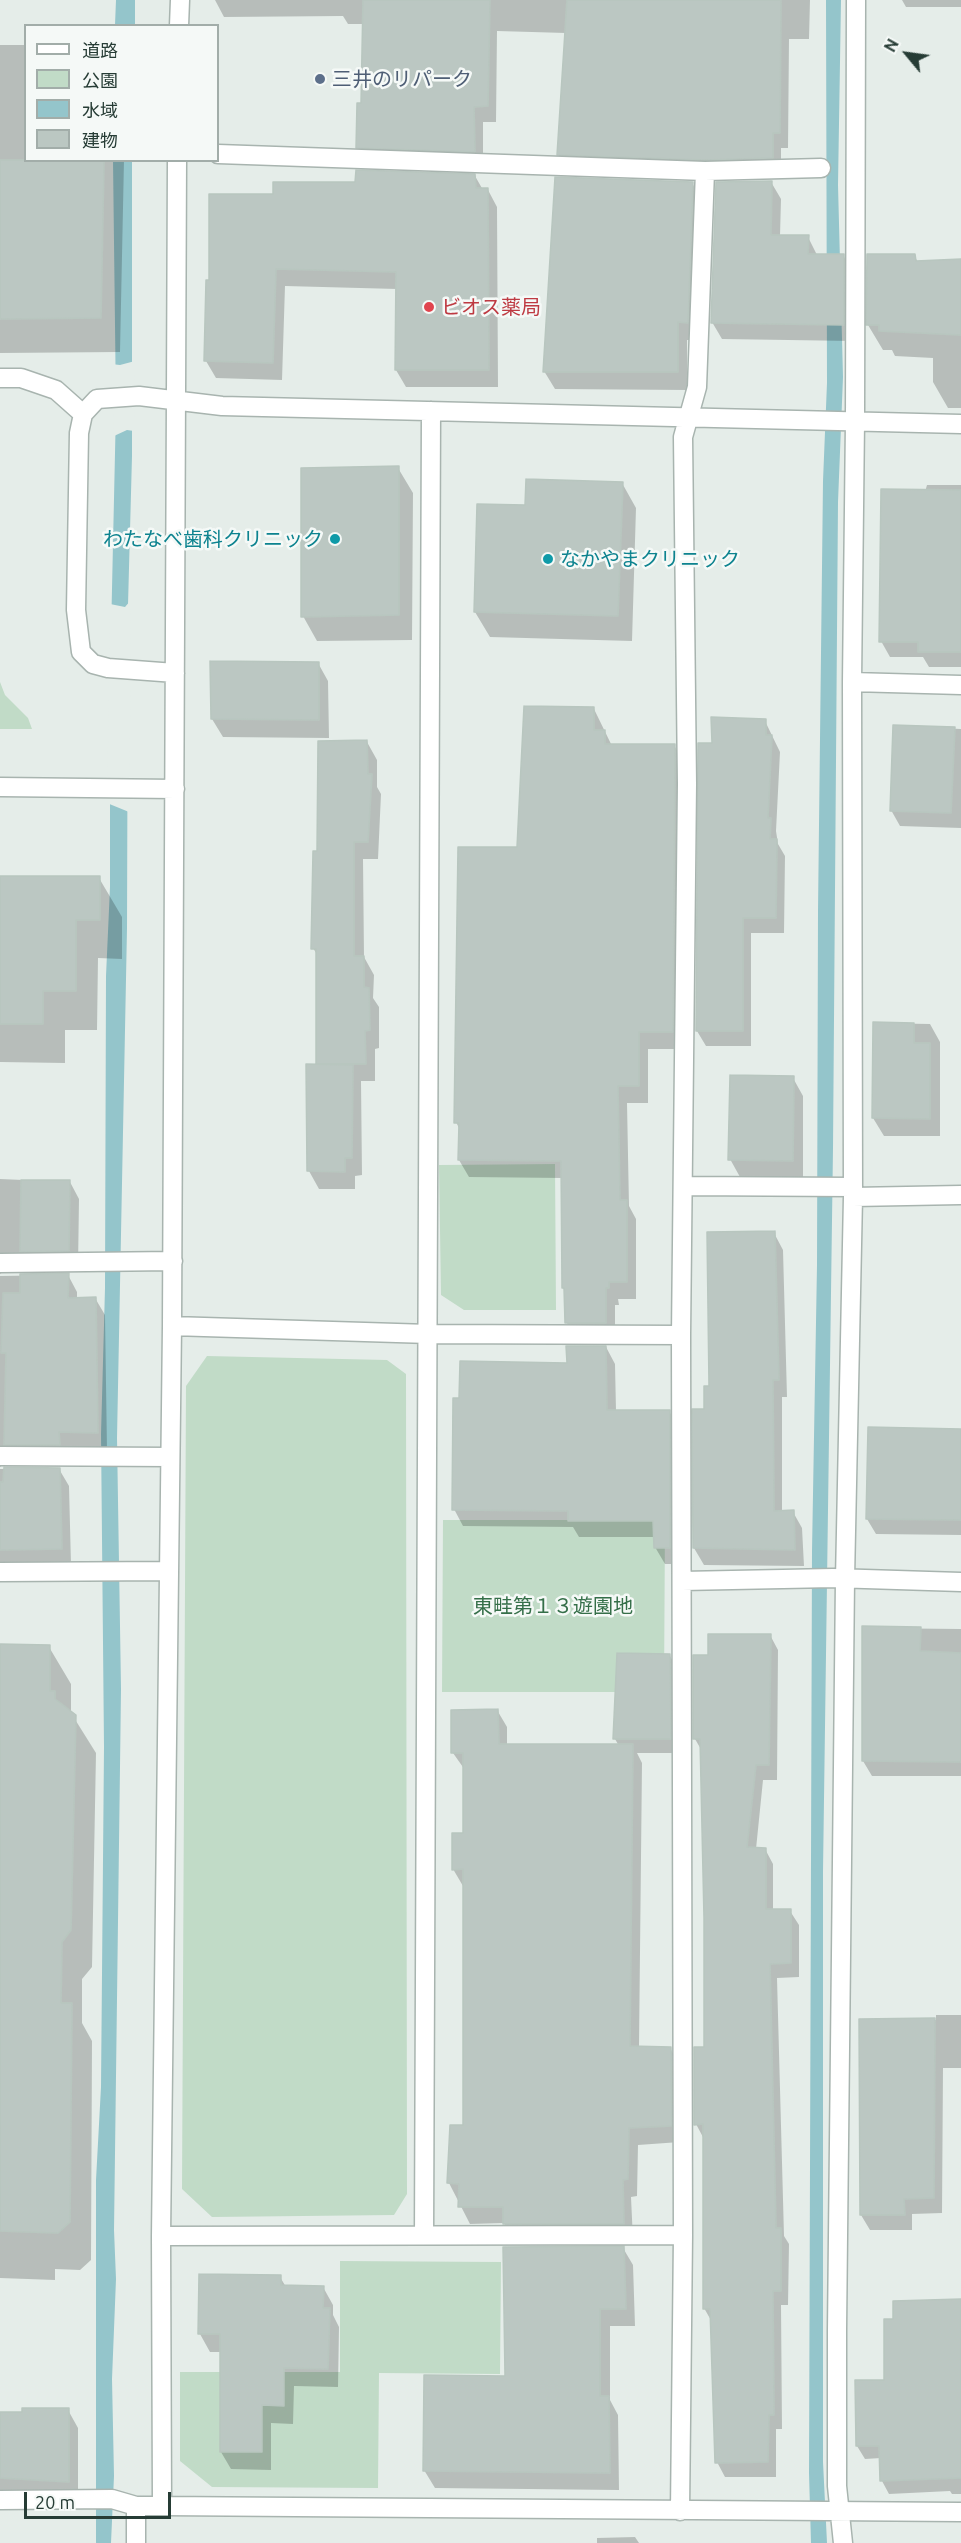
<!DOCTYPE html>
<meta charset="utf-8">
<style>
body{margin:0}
#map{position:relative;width:961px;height:2543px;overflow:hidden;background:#e5ede9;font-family:Ubuntu,"Noto Sans JP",sans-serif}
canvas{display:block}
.legend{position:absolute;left:24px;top:24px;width:195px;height:138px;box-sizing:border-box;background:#f5f9f7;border:2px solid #a2ada9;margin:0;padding:8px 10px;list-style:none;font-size:18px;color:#263c35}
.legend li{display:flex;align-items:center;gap:12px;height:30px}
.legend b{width:30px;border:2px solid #a2ada9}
.north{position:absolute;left:877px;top:24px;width:60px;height:60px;-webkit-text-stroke:4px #f5f9f7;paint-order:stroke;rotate:299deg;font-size:16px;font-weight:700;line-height:24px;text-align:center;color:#263c35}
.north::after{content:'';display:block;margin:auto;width:21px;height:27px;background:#263c35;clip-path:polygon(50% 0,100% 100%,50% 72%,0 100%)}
.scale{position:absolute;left:24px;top:2492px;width:147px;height:27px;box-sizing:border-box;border:3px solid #263c35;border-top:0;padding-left:8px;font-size:18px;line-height:21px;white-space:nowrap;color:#263c35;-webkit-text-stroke:4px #f5f9f7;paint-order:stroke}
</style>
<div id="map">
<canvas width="961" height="2543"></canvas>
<ul class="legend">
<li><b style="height:8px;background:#fff"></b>道路</li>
<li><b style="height:16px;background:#c1dbc7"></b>公園</li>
<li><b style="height:16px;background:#94c5cb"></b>水域</li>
<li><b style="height:16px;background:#bbc7c2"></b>建物</li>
</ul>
<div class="north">N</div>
<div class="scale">20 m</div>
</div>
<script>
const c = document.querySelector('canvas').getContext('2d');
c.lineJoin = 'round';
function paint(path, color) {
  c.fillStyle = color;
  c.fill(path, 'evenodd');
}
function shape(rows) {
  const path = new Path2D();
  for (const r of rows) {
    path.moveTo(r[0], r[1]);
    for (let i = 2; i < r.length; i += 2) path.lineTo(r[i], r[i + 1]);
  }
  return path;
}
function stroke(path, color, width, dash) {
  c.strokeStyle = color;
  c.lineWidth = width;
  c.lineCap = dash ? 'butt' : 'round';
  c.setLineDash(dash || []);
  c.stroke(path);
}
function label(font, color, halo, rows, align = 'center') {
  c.font = font + ' Ubuntu,"Noto Sans JP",sans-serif';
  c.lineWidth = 5;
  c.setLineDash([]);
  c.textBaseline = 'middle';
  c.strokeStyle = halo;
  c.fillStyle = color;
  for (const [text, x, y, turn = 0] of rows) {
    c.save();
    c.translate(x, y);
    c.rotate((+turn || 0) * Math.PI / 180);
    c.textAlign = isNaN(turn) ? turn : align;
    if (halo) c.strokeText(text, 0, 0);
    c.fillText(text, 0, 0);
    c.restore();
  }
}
paint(shape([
 [0,682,5,695,28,718,32,729,0,729],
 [555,1164,556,1310,464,1310,441,1295,439,1165],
 [207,1356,387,1360,406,1374,407,2194,394,2215,212,2217,182,2189,186,1386],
 [443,1520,665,1520,664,1692,442,1692],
 [340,2261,501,2262,500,2374,379,2373,378,2488,212,2487,180,2461,180,2372,340,2372]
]), '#c1dbc7');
paint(shape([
 [116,0,135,0,135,25,115,25],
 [826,0,841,0,838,185,843,377,838,502,833,1148,823,1871,823,2462,827,2543,811,2543,809,2473,812,1551,817,1265,818,911,823,481,827,383],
 [132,160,132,456,128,605,127,928,117,1438,121,1689,114,2230,116,2279,112,2379,114,2476,111,2543,96,2543,96,2180,101,2087,104,1747,101,1434,105,1288,106,976,110,887,110,679,116,408,113,161]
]), '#94c5cb');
paint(shape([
 [135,361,134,431,127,430,114,436,111,364,120,365],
 [131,600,130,730,129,812,107,803,108,745,110,604,125,607]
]), '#e5ede9');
paint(shape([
 [215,0,810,0,809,39,789,39,788,148,781,148,781,174,567,170,558,154,566,33,497,31,496,122,483,122,483,167,367,163,358,147,362,104,364,24,348,24,343,16,224,17],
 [902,0,961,0,961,7,906,7],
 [0,45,26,45,26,160,124,160,120,352,0,353],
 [475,176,483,190,488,190,497,207,498,387,406,387,396,370,397,289,285,286,282,380,216,378,206,361,275,195,357,183],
 [771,182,781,199,780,236,808,237,817,255,843,255,853,272,853,341,722,339,712,322],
 [692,183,703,201,698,340,687,340,687,390,555,389,544,371],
 [914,256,918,262,961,261,961,408,948,408,933,382,933,358,895,356,892,350,883,350,868,325],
 [398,468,413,493,412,640,317,641,303,616],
 [622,483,636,508,632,641,490,637,475,612,526,507],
 [927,485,961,485,961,667,929,667,923,657,890,657,881,641],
 [318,663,328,681,329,738,223,737,212,719],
 [594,709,612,746,674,745,684,763,682,1049,648,1049,648,1103,627,1103,629,1206,636,1219,636,1299,618,1299,619,1305,615,1305,615,1340,577,1340,567,1323,566,1293,563,1288,563,1178,469,1177,459,1160,460,1130,456,1122,518,849],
 [765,721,780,752,776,831,778,844,785,856,784,933,751,933,751,1046,706,1046,697,1031,699,745,713,745],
 [894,726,961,729,961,828,900,826,891,810],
 [367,742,377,760,377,787,381,794,378,859,363,859,364,957,374,975,373,998,379,1007,379,1048,375,1049,375,1081,361,1081,362,1175,355,1176,355,1189,319,1189,309,1171,319,1066,318,956,313,948,318,852],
 [0,877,99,878,122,917,122,959,98,958,97,1030,65,1030,65,1063,0,1062],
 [875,1023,930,1024,940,1042,940,1136,884,1136,873,1118],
 [793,1078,803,1096,803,1179,740,1177,730,1159],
 [0,1179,70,1182,79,1199,78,1268,9,1268,0,1274],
 [774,1233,783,1250,787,1397,782,1397,782,1512,793,1512,802,1528,804,1566,704,1565,694,1548,706,1411,710,1388],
 [68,1275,77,1292,77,1299,95,1298,105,1315,107,1450,10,1461,0,1467,0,1276],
 [606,1347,615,1364,616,1411,669,1411,679,1428,679,1564,665,1564,655,1547,655,1537,579,1537,573,1527,463,1526,454,1509,568,1365],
 [961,1429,961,1535,876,1534,867,1519],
 [0,1469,59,1469,69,1486,71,1565,0,1565],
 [864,1628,961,1629,961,1776,872,1776,863,1761],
 [770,1635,778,1650,777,1780,763,1780,756,1849,765,1849,773,1864,773,1911,790,1911,799,1925,799,1977,777,1978,784,2236,789,2244,788,2305,781,2305,782,2429,776,2429,776,2477,725,2477,717,2462,712,2322,704,2308,704,2139,696,2124,706,2049,702,1751,695,1739,710,1657],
 [0,1646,49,1647,71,1684,71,1713,96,1753,92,1967,82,1979,82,2023,92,2041,91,2260,80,2270,55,2269,55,2280,0,2278],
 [618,1655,670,1656,678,1670,678,1753,637,1753,642,1763,639,2047,670,2048,680,2065,680,2142,638,2145,637,2196,631,2197,633,2240,514,2241,504,2223,470,2224,449,2183,465,2126,463,1886,453,1869,465,1834,465,1770,453,1753,497,1710,507,1727,507,1745,619,1746,615,1739],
 [936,2015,961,2015,961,2068,943,2068,942,2213,912,2214,912,2230,870,2230,861,2215,860,2020,936,2020],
 [623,2248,633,2265,635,2326,610,2326,610,2400,618,2415,619,2490,435,2488,424,2470],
 [280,2277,286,2287,323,2287,333,2305,333,2315,339,2327,338,2387,294,2386,293,2424,271,2423,271,2470,231,2469,221,2452,222,2352,210,2352,200,2334],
 [961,2301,961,2494,952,2494,950,2491,889,2494,882,2481,881,2458,865,2459,857,2446,886,2381,895,2321],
 [68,2410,78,2428,78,2499,0,2498,0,2413],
 [635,2537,639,2543,597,2543,597,2538]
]), '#0003');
const building = shape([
 [363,0,490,0,488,106,474,107,475,152,356,148,357,103,361,103,363,0],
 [567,0,781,0,780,133,773,133,773,158,705,160,557,155,567,0],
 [0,160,104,160,101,318,0,319,0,160],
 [356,170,475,174,476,188,488,188,489,370,395,370,396,272,276,269,273,363,204,361,206,280,209,280,209,194,273,194,273,182,355,182,356,170],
 [555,177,693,182,688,323,678,322,678,372,543,372,555,177],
 [772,181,771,235,809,235,808,254,844,254,844,325,711,323,716,182,772,181],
 [867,254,915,254,916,261,961,259,961,335,879,331,879,325,866,325,867,254],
 [399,466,399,615,301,617,301,468,399,466],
 [526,479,623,482,618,616,474,612,477,504,525,505,526,479],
 [881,489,961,490,961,652,918,652,918,642,879,642,881,489],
 [210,661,319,662,319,720,211,719,210,661],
 [524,706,594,707,594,730,605,730,605,744,675,744,673,1032,639,1032,639,1086,618,1086,620,1200,627,1200,627,1282,609,1282,609,1288,606,1288,606,1323,565,1323,564,1288,562,1288,561,1161,458,1160,459,1123,454,1123,458,847,517,847,524,706],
 [711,717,766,719,766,735,772,735,768,818,771,818,770,839,777,839,776,918,743,918,743,1031,696,1031,698,743,712,743,711,717],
 [893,725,955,727,951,813,890,811,893,725],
 [367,740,368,774,372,774,368,842,354,842,354,956,364,956,364,987,369,988,370,1030,365,1031,366,1064,316,1064,316,949,311,949,313,851,317,851,318,741,367,740],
 [0,876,100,876,100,920,76,920,76,991,43,991,43,1024,0,1024,0,876],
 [873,1022,914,1023,914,1043,930,1043,930,1119,872,1118,873,1022],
 [306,1064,353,1065,352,1158,345,1158,345,1172,307,1171,306,1064],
 [730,1075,794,1076,793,1161,728,1160,730,1075],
 [21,1180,70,1180,69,1251,20,1252,21,1180],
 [775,1231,779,1380,773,1380,774,1511,794,1510,795,1550,693,1548,692,1409,704,1409,704,1386,709,1386,707,1232,775,1231],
 [69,1273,68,1298,96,1297,98,1433,59,1432,60,1445,4,1445,6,1353,1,1353,3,1293,20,1293,20,1274,69,1273],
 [566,1346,606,1346,607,1410,670,1410,670,1548,654,1548,653,1521,568,1521,568,1511,452,1510,453,1398,459,1398,460,1361,567,1363,566,1346],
 [868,1427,961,1429,961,1520,866,1519,868,1427],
 [4,1467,60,1468,62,1549,0,1550,0,1482,3,1482,4,1467],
 [862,1626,921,1627,920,1651,961,1653,961,1762,862,1761,862,1626],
 [708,1634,771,1634,769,1765,756,1765,747,1847,766,1848,766,1909,791,1909,791,1963,770,1964,776,2228,781,2228,781,2291,773,2291,774,2415,769,2415,768,2462,715,2463,710,2309,703,2309,703,2124,694,2125,694,2047,704,2047,704,1918,700,1739,693,1739,693,1655,708,1655,708,1634],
 [0,1644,50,1645,50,1691,55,1691,55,1699,76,1715,71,1930,62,1942,61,2003,72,2003,70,2222,58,2233,0,2231,0,1644],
 [617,1653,670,1654,671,1739,613,1739,617,1653],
 [498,1709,499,1744,633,1744,630,2046,671,2047,672,2126,629,2128,628,2179,623,2180,624,2224,503,2224,503,2207,458,2207,459,2184,447,2183,450,2125,463,2125,463,1869,452,1870,452,1833,463,1833,463,1753,451,1753,451,1710,498,1709],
 [935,2018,934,2198,904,2199,905,2215,860,2215,859,2019,935,2018],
 [624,2246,626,2309,600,2309,600,2396,609,2396,610,2473,423,2471,424,2375,505,2376,503,2247,624,2246],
 [199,2274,281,2275,281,2285,324,2286,323,2308,330,2308,328,2369,284,2368,284,2406,262,2405,262,2452,220,2452,220,2334,198,2334,199,2274],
 [961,2299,961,2478,880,2481,879,2446,856,2446,855,2380,884,2380,884,2319,893,2319,893,2301,961,2299],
 [22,2408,69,2408,69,2482,0,2478,0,2412,22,2412,22,2408]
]);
paint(building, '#bbc7c2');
stroke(building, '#b8c6bf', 1.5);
const minor = shape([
 [179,26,180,0],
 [218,154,705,171,821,168],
 [0,378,21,378,56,390,83,414],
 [175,673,108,668,93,664,81,652,76,610,79,433,83,414,97,399,139,396,222,406,961,424],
 [852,682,961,685],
 [0,787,175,789],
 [683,1186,853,1187],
 [853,1197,961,1195],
 [0,1263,173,1261],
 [172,1326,429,1334,681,1335],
 [0,1456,170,1457],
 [0,1572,169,1571],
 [682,1581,833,1578,961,1582],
 [424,2235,431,411],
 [161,2236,683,2235],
 [0,2500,112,2499,136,2506,162,2506,961,2512],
 [162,2506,161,2236,172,1326,177,160],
 [680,2511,683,2235,681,1335,687,784,683,437,697,387,705,171],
 [136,2543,136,2506],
 [843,2543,837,2486,837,2330,845,1579,853,1197,852,682,855,421,856,0]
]);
stroke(minor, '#a8b4af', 21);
stroke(minor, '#fff', 18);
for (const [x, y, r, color] of [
 [320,79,6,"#5c6f8a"],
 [429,307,6,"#e0444e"],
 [335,539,6,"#0f9aa8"],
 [548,559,6,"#0f9aa8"]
]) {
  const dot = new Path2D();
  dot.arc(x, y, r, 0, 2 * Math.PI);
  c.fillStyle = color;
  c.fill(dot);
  stroke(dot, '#f5f9f7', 2);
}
label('20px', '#4e5e75', '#f5f9f7', [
 ["三井のリパーク",332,79]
], 'left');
label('20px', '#be3a42', '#f5f9f7', [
 ["ビオス薬局",441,307]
], 'left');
label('20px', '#0d838f', '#f5f9f7', [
 ["わたなべ歯科クリニック",323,539],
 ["なかやまクリニック",560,559,"left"]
], 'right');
label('20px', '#356f49', '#f5f9f7', [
 ["東畦第１３遊園地",553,1606]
]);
</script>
